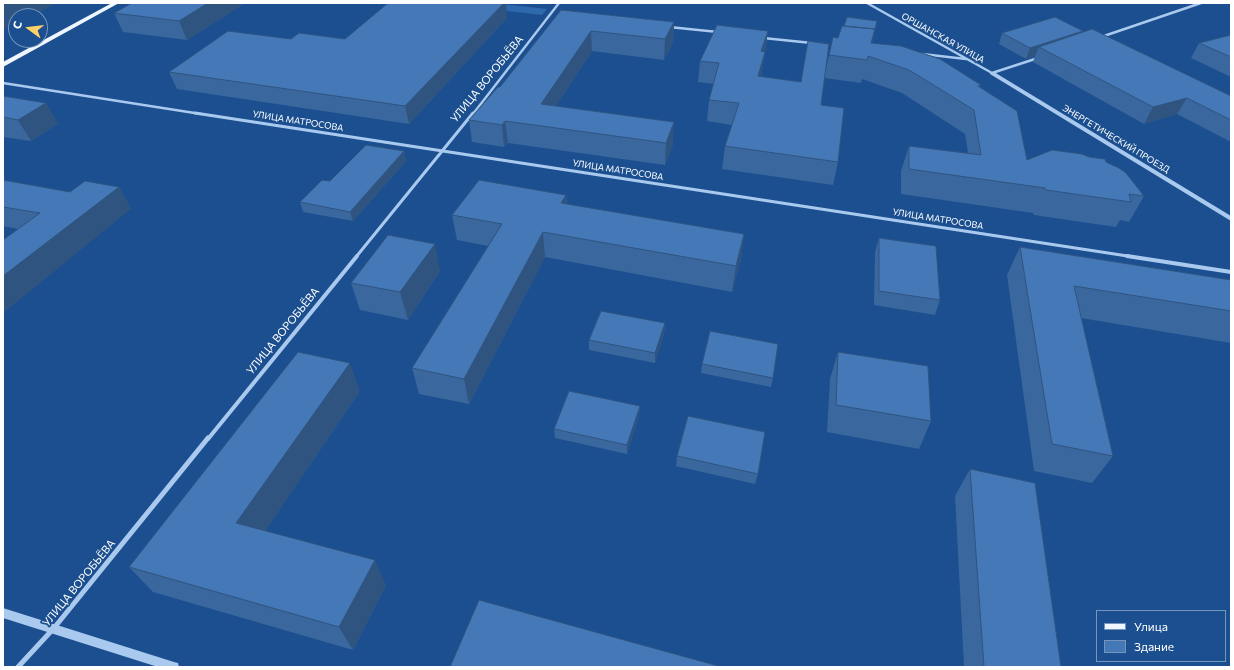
<!DOCTYPE html>
<meta charset="utf-8">
<style>
body{margin:0}
#map{position:relative;width:1234px;height:670px;overflow:hidden;background:#1b4f8f;font-family:Commissioner,sans-serif}
canvas{display:block}
.frame{position:absolute;inset:0;border:4px solid #fff;pointer-events:none}
.legend{position:absolute;left:1096px;top:610px;width:130px;height:52px;box-sizing:border-box;background:#1b4f8f;border:1px solid #7695bc;margin:0;padding:5px 7px;list-style:none;font-size:12px;color:#fff}
.legend li{display:flex;align-items:center;gap:8px;height:20px}
.legend b{width:20px;border:1px solid #7695bc}
.north{position:absolute;left:8px;top:8px;width:40px;height:40px;box-sizing:border-box;background:#1b4f8f;border:1px solid #7695bc;border-radius:50%;rotate:285deg;font-size:11px;font-weight:700;line-height:16px;text-align:center;color:#fff}
.north::after{content:'';display:block;margin:auto;width:14px;height:18px;background:#ffd166;clip-path:polygon(50% 0,100% 100%,50% 72%,0 100%)}
</style>
<div id="map">
<canvas width="1234" height="670"></canvas>
<div class="frame"></div>
<ul class="legend">
<li><b style="height:5px;background:#f0f6ff"></b>Улица</li>
<li><b style="height:11px;background:#4478b7"></b>Здание</li>
</ul>
<div class="north">С</div>
</div>
<script>
const c = document.querySelector('canvas').getContext('2d');
c.lineJoin = 'round';
function paint(path, color) {
  c.fillStyle = color;
  c.fill(path, 'evenodd');
}
function shape(rows) {
  const path = new Path2D();
  for (const r of rows) {
    path.moveTo(r[0], r[1]);
    for (let i = 2; i < r.length; i += 2) path.lineTo(r[i], r[i + 1]);
  }
  return path;
}
function stroke(path, color, width, dash) {
  c.strokeStyle = color;
  c.lineWidth = width;
  c.lineCap = dash ? 'butt' : 'round';
  c.setLineDash(dash || []);
  c.stroke(path);
}
function label(font, color, halo, rows, align = 'center') {
  c.font = font + ' Commissioner,sans-serif';
  c.lineWidth = 3.5;
  c.setLineDash([]);
  c.textBaseline = 'middle';
  c.strokeStyle = halo;
  c.fillStyle = color;
  for (const [text, x, y, turn = 0] of rows) {
    c.save();
    c.translate(x, y);
    c.rotate((+turn || 0) * Math.PI / 180);
    c.textAlign = isNaN(turn) ? turn : align;
    if (halo) c.strokeText(text, 0, 0);
    c.fillText(text, 0, 0);
    c.restore();
  }
}
paint(shape([
 [437,3,493,3,547,9,542,15]
]), '#2e69ad');
stroke(shape([
 [867,3,992,73,1038,58],
 [669,27,718,32],
 [1101,37,1201,3],
 [763,38,812,43],
 [922,54,966,59],
 [3,83,201,114],
 [473,114,559,3]
]), '#a9c9ee', 2.5);
stroke(shape([
 [195,113,1134,257],
 [356,257,473,113]
]), '#a9c9ee', 3);
stroke(shape([
 [1127,256,1231,272],
 [208,439,357,256]
]), '#a9c9ee', 4);
stroke(shape([
 [18,667,54,628,208,438]
]), '#a9c9ee', 5);
paint(shape([
 [990,72,994,72,1231,216,1231,221,990,74,990,72],
 [3,608,174,662,178,663,179,667,158,667,3,618,3,608]
]), '#a9c9ee');
paint(shape([
 [112,3,119,3,3,67,3,62,112,3]
]), '#f0f6ff');
paint(shape([
 [132,3,245,3,187,40,123,32,114,13],
 [561,10,674,22,673,42,664,60,592,51,556,106,673,144,665,165,508,143,504,147,472,142,469,120,500,87],
 [507,18,409,124,177,89,169,72,291,39,345,39],
 [877,21,872,43,981,85,980,87,1027,160,1089,157,1106,162,1144,196,1129,222,1120,220,1116,227,1034,215,1033,213,901,194,901,171,909,146,968,153,965,134,902,93,862,79,861,83,824,78,821,105,838,162,833,185,722,169,725,146,732,125,707,121,709,100,714,84,698,82,700,61,768,31,762,72,761,77,801,82,808,41,825,73,829,55,844,26],
 [1083,31,1082,33,1231,96,1231,142,1177,114,1144,124,1033,62,1035,56,1026,59,999,44,1002,33],
 [1231,35,1231,77,1191,58,1199,43],
 [3,96,46,103,58,124,31,141,3,137],
 [404,151,406,161,353,221,303,212,300,202,330,181],
 [3,180,70,192,119,187,131,209,18,229,3,226],
 [566,195,567,204,744,234,741,259,732,292,545,257,469,404,419,394,412,368,488,246,457,240,452,215],
 [879,238,940,300,935,315,874,305,875,252],
 [1020,247,1231,280,1231,343,1081,318,1113,456,1092,483,1034,471,1007,275],
 [440,271,408,320,360,310,351,283],
 [665,323,664,333,655,363,589,350,589,340],
 [838,352,931,421,919,449,827,432,830,379],
 [702,364,773,378,771,387,701,373],
 [360,391,265,531,386,585,353,650,153,592,129,567],
 [640,406,639,415,627,454,555,438,554,429],
 [677,456,758,474,755,484,676,466],
 [970,469,1061,667,964,667,955,496]
]), '#3a679d');
paint(shape([
 [7,3,57,3,31,16,16,16,16,23,3,30,3,5],
 [208,3,245,3,187,40,179,21],
 [504,3,506,3,507,18,409,124,405,106],
 [674,22,673,42,664,60,665,39],
 [591,31,592,51,543,126,541,104],
 [768,31,762,72,755,98,761,51],
 [1083,31,1079,41,1039,47,1035,56,1026,59,1030,48],
 [1187,98,1177,114,1144,124,1153,107],
 [46,103,58,124,31,141,18,120],
 [505,121,508,143,504,147,502,125],
 [674,122,673,144,665,165,666,143],
 [404,151,406,161,353,221,350,212],
 [119,187,131,209,3,313,3,276],
 [566,195,567,220,561,203],
 [543,232,545,257,469,404,464,379],
 [744,234,741,259,732,292,736,266],
 [435,244,440,271,408,320,400,292],
 [665,323,664,333,655,363,655,353],
 [350,363,360,391,253,549,236,523],
 [640,406,639,415,627,454,627,445],
 [375,560,386,585,353,650,339,627]
]), '#305480');
const building = shape([
 [132,3,208,3,179,21,114,13,132,3],
 [388,3,504,3,405,106,169,72,228,31,291,39,299,33,345,39,388,3],
 [561,10,674,22,665,39,591,31,541,104,674,122,666,143,505,121,502,125,469,120,498,87,500,87,561,10],
 [847,17,877,21,872,42,875,29,844,26,847,17],
 [1055,17,1083,31,1030,48,1002,33,1055,17],
 [717,25,768,31,761,51,765,52,758,76,801,82,808,41,829,44,821,105,844,108,838,162,725,146,739,103,709,100,719,63,700,61,717,25],
 [842,26,875,29,871,43,901,46,940,59,981,85,978,86,1017,111,1027,160,1052,150,1082,154,1089,157,1105,159,1106,162,1119,168,1126,173,1144,196,1129,194,1131,202,1046,190,1045,188,909,169,909,146,981,155,974,110,909,70,868,56,867,60,829,55,833,37,838,38,842,26],
 [1092,29,1231,96,1231,120,1187,98,1153,107,1039,47,1092,29],
 [1231,35,1231,57,1199,43,1231,35],
 [3,96,46,103,18,120,3,117,3,96],
 [366,145,404,151,350,212,300,202,322,180,330,181,366,145],
 [3,180,70,192,85,181,119,187,3,276,3,240,40,213,3,207,3,180],
 [479,180,566,195,561,203,744,234,736,266,543,232,464,379,412,368,502,224,452,215,479,180],
 [388,235,435,244,400,292,351,283,388,235],
 [879,238,936,246,940,300,879,291,879,238],
 [1020,247,1231,280,1231,311,1074,286,1113,456,1052,444,1020,247],
 [601,311,665,323,655,353,589,340,601,311],
 [710,331,778,344,773,378,702,364,710,331],
 [298,352,350,363,236,523,375,560,339,627,129,567,298,352],
 [838,352,928,366,931,421,836,405,838,352],
 [569,391,640,406,627,445,554,429,569,391],
 [688,416,765,432,758,474,677,456,688,416],
 [970,469,1035,483,1061,667,984,667,970,469],
 [479,600,722,667,450,667,479,600]
]);
paint(building, '#4478b7');
stroke(building, '#305480', 1);
label('9px', '#fff', '#1b4f8f', [
 ["ОРШАНСКАЯ УЛИЦА",943,38,29],
 ["УЛИЦА МАТРОСОВА",298,121,9],
 ["ЭНЕРГЕТИЧЕСКИЙ ПРОЕЗД",1116,139,31],
 ["УЛИЦА МАТРОСОВА",618,170,9],
 ["УЛИЦА МАТРОСОВА",938,219,9]
]);
label('11px', '#fff', '#1b4f8f', [
 ["УЛИЦА ВОРОБЬЁВА",487,79,-51],
 ["УЛИЦА ВОРОБЬЁВА",283,331,-51],
 ["УЛИЦА ВОРОБЬЁВА",79,583,-51]
]);
</script>
